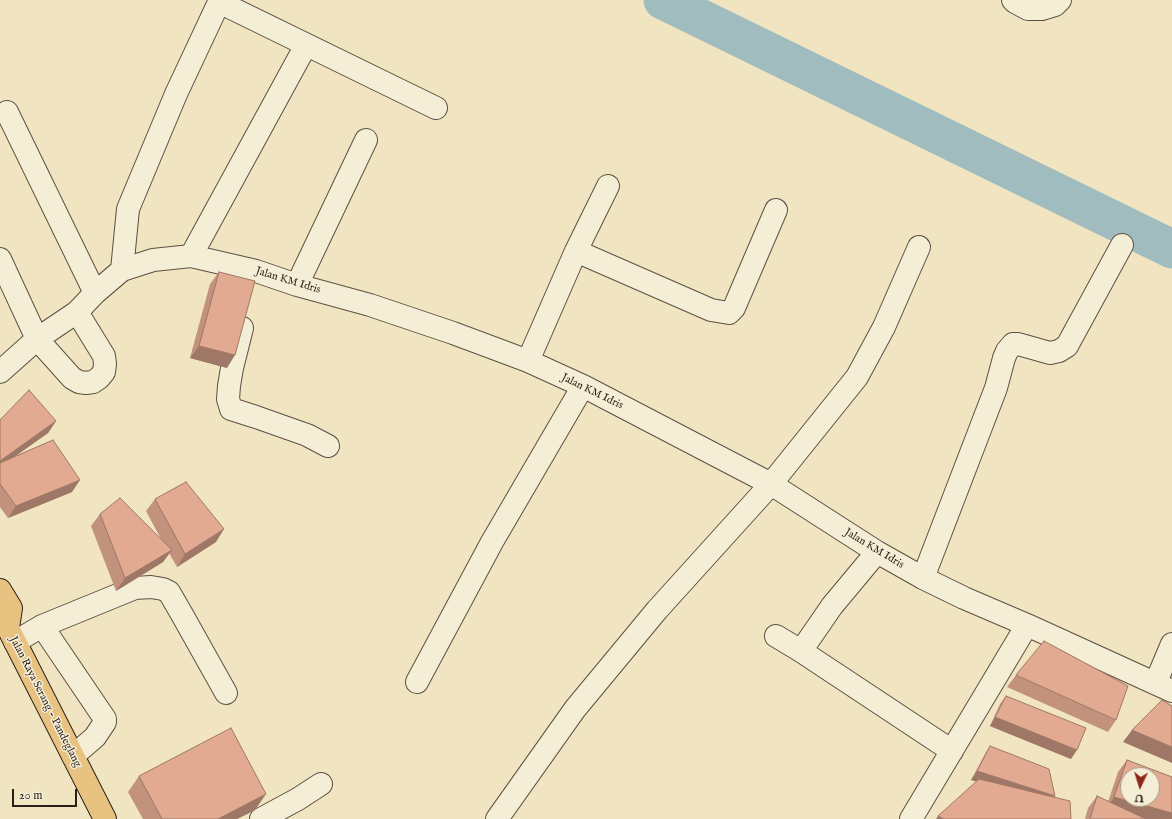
<!DOCTYPE html>
<style>
body{margin:0}
#map{position:relative;width:1172px;height:819px;overflow:hidden;background:#f0e5c0;font-family:"IM FELL English",serif}
canvas{display:block}
.north{position:absolute;left:1120px;top:767px;width:40px;height:40px;box-sizing:border-box;background:#f5eed6;border:1px solid #a49b8a;border-radius:50%;rotate:184deg;font-size:11px;font-weight:700;line-height:16px;text-align:center;color:#2b1f19}
.north::after{content:'';display:block;margin:auto;width:14px;height:18px;background:#8f2418;clip-path:polygon(50% 0,100% 100%,50% 72%,0 100%)}
.scale{position:absolute;left:12px;top:789px;width:65px;height:18px;box-sizing:border-box;border:2px solid #2b1f19;border-top:0;padding-left:5px;font-size:12px;line-height:14px;white-space:nowrap;color:#2b1f19;-webkit-text-stroke:3px #f5eed6;paint-order:stroke}
</style>
<div id="map">
<canvas width="1172" height="819"></canvas>
<div class="north">U</div>
<div class="scale">20 m</div>
</div>
<script>
const c = document.querySelector('canvas').getContext('2d');
c.lineJoin = 'round';
function shape(rows) {
  const path = new Path2D();
  for (const r of rows) {
    path.moveTo(r[0], r[1]);
    for (let i = 2; i < r.length; i += 2) path.lineTo(r[i], r[i + 1]);
  }
  return path;
}
function stroke(path, color, width, dash) {
  c.strokeStyle = color;
  c.lineWidth = width;
  c.lineCap = dash ? 'butt' : 'round';
  c.setLineDash(dash || []);
  c.stroke(path);
}
function paint(path, color) {
  c.fillStyle = color;
  c.fill(path, 'evenodd');
}
function label(font, color, halo, rows, align = 'center') {
  c.font = font + ' "IM FELL English",serif';
  c.lineWidth = 3;
  c.setLineDash([]);
  c.textBaseline = 'middle';
  c.strokeStyle = halo;
  c.fillStyle = color;
  for (const [text, x, y, turn = 0] of rows) {
    c.save();
    c.translate(x, y);
    c.rotate((+turn || 0) * Math.PI / 180);
    c.textAlign = isNaN(turn) ? turn : align;
    if (halo) c.strokeText(text, 0, 0);
    c.fillText(text, 0, 0);
    c.restore();
  }
}
stroke(shape([
 [663,0,1172,249]
]), '#a1bcbe', 39);
const minor = shape([
 [1013,0,1015,2,1028,9,1042,9,1055,5,1060,0],
 [219,2,436,108],
 [7,112,95,293],
 [576,251,711,310,729,313,734,308,776,210],
 [191,256,306,45],
 [0,259,37,339,72,378,79,382,86,383,93,382,99,378,104,372,105,364,104,356,77,312],
 [122,270,128,209,176,94,220,0],
 [297,285,366,140],
 [242,328,232,368,229,386,228,399,231,409,256,417,307,435,328,446],
 [528,361,576,251,608,186],
 [0,372,37,339,77,312,95,293,122,270,153,260,191,256,256,271,297,285,370,305,453,333,528,361,583,386,771,484,877,552,923,578,964,598,1027,625,1172,691],
 [923,578,996,388,1004,358,1007,351,1013,344,1018,344,1050,353,1059,351,1067,346,1122,245],
 [42,626,105,719,105,722,95,737,73,756],
 [776,636,801,651,952,751],
 [15,642,42,626,135,588,151,587,163,589,169,592,184,618,226,693],
 [801,651,832,606,877,552],
 [417,682,492,542,583,386],
 [1156,682,1172,644],
 [261,819,298,799,321,784],
 [497,819,575,709,657,610,771,484,857,377,884,327,919,247],
 [911,819,1027,625]
]);
const major = shape([
 [0,590,11,608,8,628,105,819]
]);
stroke(minor, '#5c5043', 24);
stroke(major, '#2b1f19', 24);
stroke(minor, '#f5eed6', 22);
stroke(major, '#e8c280', 22);
paint(shape([
 [219,272,227,368,190,358,210,284],
 [0,420,56,421,48,433,14,457,72,492,8,518,0,507],
 [155,499,216,542,177,567,169,553,163,562,116,591,91,526,100,514,162,541,146,511],
 [1016,675,1116,720,1108,732,1007,687],
 [1006,696,1071,759,990,726,1000,704],
 [990,746,1055,796,1053,797,976,781,971,780,985,754],
 [1127,760,1172,819,1085,819,1088,808,1097,796,1108,802,1118,772],
 [139,776,255,810,237,819,143,819,128,792]
]), '#c2927d');
paint(shape([
 [199,346,235,355,227,368,190,358],
 [56,421,48,433,0,467,0,461],
 [80,480,72,492,8,518,16,506],
 [224,529,216,542,177,567,185,554],
 [172,550,163,562,116,591,125,578],
 [995,717,1077,750,1071,759,990,726],
 [1132,730,1172,747,1172,763,1123,742],
 [977,771,1055,796,1049,804,971,780],
 [266,794,255,810,237,819,218,819],
 [1114,797,1172,813,1172,819,1142,819,1106,810],
 [938,816,944,819,936,819]
]), '#9e7766');
const building = shape([
 [219,272,255,281,235,355,199,346,219,272],
 [29,390,56,421,0,461,0,420,29,390],
 [53,440,80,480,16,506,0,484,0,463,53,440],
 [186,482,224,529,185,554,155,499,186,482],
 [120,498,172,550,125,578,100,514,120,498],
 [1044,641,1128,686,1116,720,1016,675,1044,641],
 [1006,696,1086,728,1077,750,995,717,1006,696],
 [1162,700,1172,706,1172,747,1132,730,1162,700],
 [231,728,266,794,218,819,162,819,139,776,231,728],
 [990,746,1049,769,1055,796,977,771,990,746],
 [1127,760,1172,777,1172,813,1114,797,1127,760],
 [1128,775,1152,775,1152,799,1128,799,1128,775],
 [979,779,1070,801,1071,819,944,819,938,816,979,779],
 [1097,796,1146,819,1090,819,1097,796]
]);
paint(building, '#e2aa91');
stroke(building, '#9e7766', 1);
label('11px', '#2b1f19', '#f5eed6', [
 ["Jalan KM Idris",288,281,17],
 ["Jalan KM Idris",592,392,26],
 ["Jalan KM Idris",874,549,31],
 ["Jalan Raya Serang - Pandeglang",45,702,63]
]);
</script>
